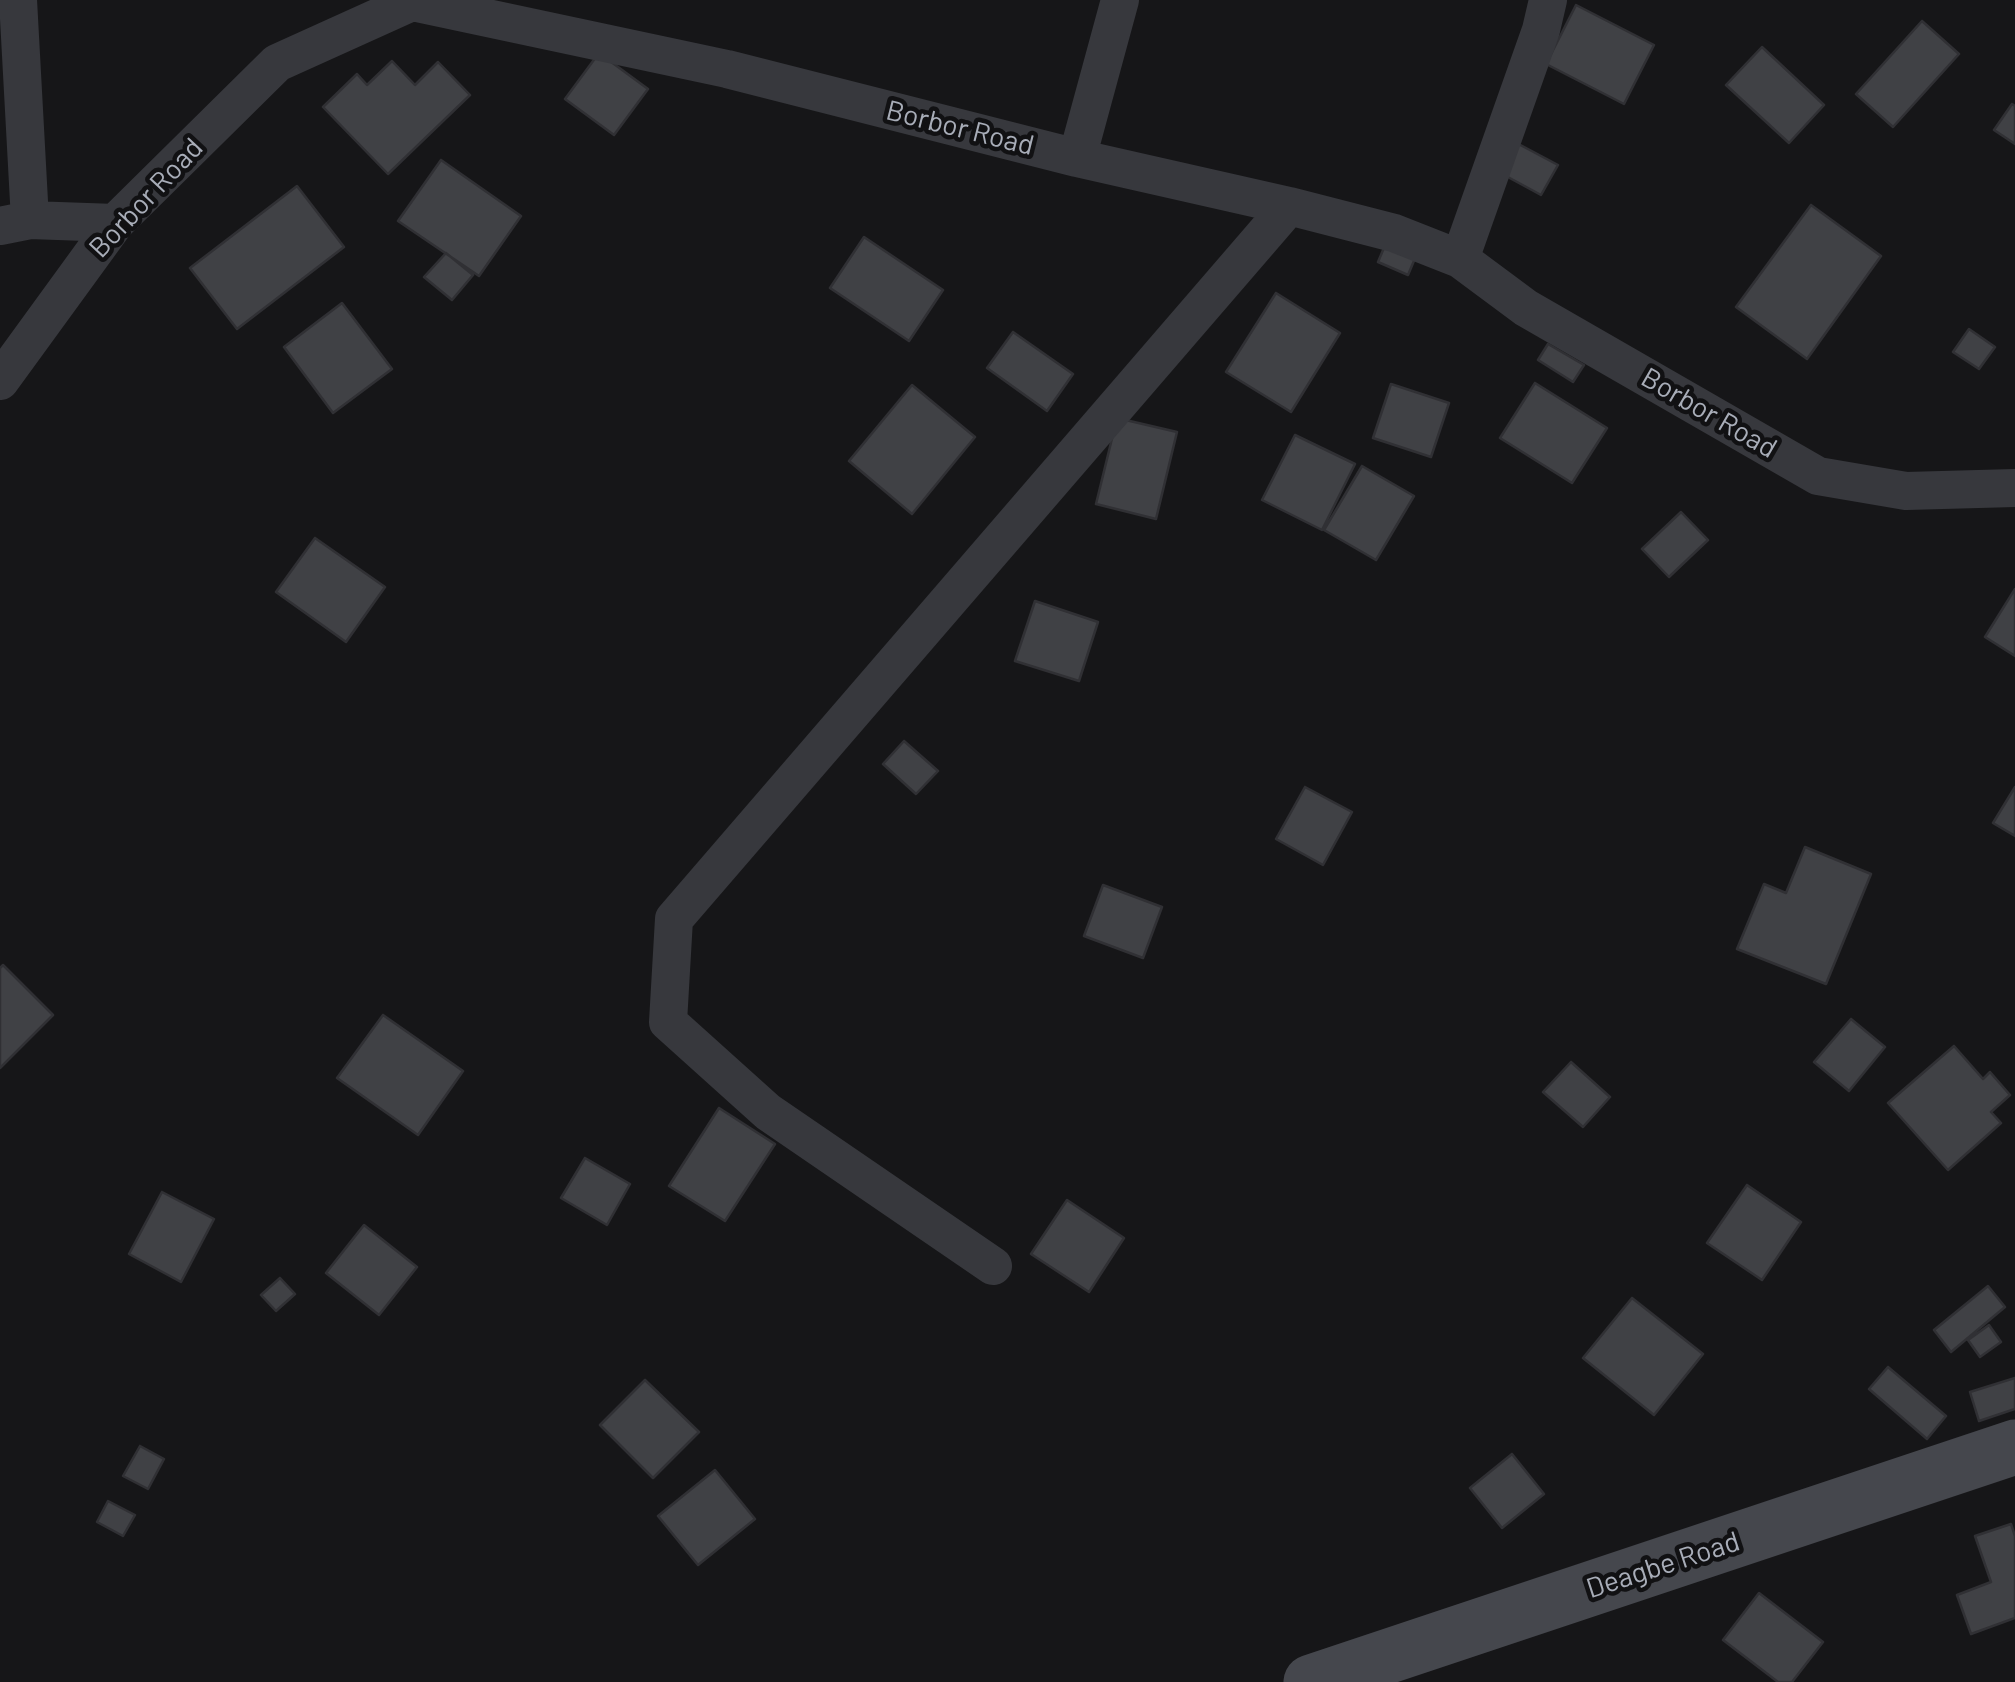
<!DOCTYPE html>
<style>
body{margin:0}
canvas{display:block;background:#161618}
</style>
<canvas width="2015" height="1682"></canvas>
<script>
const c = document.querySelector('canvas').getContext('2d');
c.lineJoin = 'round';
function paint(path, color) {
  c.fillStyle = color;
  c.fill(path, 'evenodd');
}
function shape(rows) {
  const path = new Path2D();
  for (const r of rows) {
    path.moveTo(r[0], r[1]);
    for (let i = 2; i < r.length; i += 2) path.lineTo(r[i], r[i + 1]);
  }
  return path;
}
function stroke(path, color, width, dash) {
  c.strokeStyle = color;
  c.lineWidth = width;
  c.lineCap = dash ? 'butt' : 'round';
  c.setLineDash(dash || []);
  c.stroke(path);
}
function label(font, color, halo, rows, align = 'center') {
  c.font = font + ' Barlow,sans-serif';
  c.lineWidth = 9;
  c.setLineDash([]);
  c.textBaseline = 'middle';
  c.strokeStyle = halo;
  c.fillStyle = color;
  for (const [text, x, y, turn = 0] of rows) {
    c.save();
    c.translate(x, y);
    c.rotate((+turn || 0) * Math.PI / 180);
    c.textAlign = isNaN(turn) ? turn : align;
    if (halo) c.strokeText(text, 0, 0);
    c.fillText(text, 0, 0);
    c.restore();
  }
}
const building = shape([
 [1576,5,1654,45,1624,104,1546,64,1576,5],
 [1922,21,1959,54,1893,127,1856,94,1922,21],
 [1762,47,1824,105,1789,143,1726,85,1762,47],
 [599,53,648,89,614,135,565,99,599,53],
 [392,61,415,85,438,62,470,95,388,174,323,107,357,74,367,85,392,61],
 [2012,104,2015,106,2015,144,1994,130,2012,104],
 [1511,140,1558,165,1541,195,1495,170,1511,140],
 [441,160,521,216,479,276,398,221,441,160],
 [297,186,344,247,237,329,190,268,297,186],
 [1811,205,1881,256,1807,359,1736,307,1811,205],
 [864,237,943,290,909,341,830,288,864,237],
 [1386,243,1416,256,1408,275,1378,262,1386,243],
 [446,253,473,275,452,300,424,277,446,253],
 [1276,293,1340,333,1291,412,1226,372,1276,293],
 [342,303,392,369,333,413,284,347,342,303],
 [1969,329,1995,347,1979,369,1953,352,1969,329],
 [1013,332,1073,374,1047,411,987,368,1013,332],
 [1548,344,1584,365,1573,382,1538,360,1548,344],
 [1535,383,1607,428,1572,483,1500,438,1535,383],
 [1391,384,1449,403,1431,457,1373,438,1391,384],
 [912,385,975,437,912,514,849,461,912,385],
 [1117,418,1177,432,1156,519,1096,504,1117,418],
 [1295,435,1355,464,1322,530,1262,500,1295,435],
 [1362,466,1414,496,1376,560,1324,530,1362,466],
 [1681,512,1708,540,1669,577,1642,549,1681,512],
 [315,538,385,587,346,642,276,592,315,538],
 [2015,589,2015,656,1985,637,2015,589],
 [1035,601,1098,622,1079,681,1015,661,1035,601],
 [904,741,938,771,916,794,883,764,904,741],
 [1305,787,1352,812,1323,865,1276,839,1305,787],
 [2015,787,2015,836,1993,823,2015,787],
 [1805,847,1871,874,1826,984,1737,949,1764,884,1786,893,1805,847],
 [1103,885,1162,907,1143,958,1084,936,1103,885],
 [3,965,53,1015,0,1068,0,968,3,965],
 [383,1015,463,1071,418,1135,337,1078,383,1015],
 [1851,1019,1885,1047,1849,1091,1814,1062,1851,1019],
 [1954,1046,1983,1079,1990,1072,2010,1095,1991,1112,2001,1123,1948,1170,1888,1103,1954,1046],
 [1571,1062,1610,1097,1583,1127,1543,1092,1571,1062],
 [719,1108,775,1144,725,1221,669,1186,719,1108],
 [585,1158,630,1184,607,1225,561,1198,585,1158],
 [1747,1185,1801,1222,1762,1280,1707,1243,1747,1185],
 [162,1192,214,1219,181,1282,129,1254,162,1192],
 [1067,1200,1124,1238,1089,1292,1031,1254,1067,1200],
 [364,1225,417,1267,379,1315,326,1273,364,1225],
 [280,1278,295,1294,276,1311,261,1295,280,1278],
 [1988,1286,2005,1307,1951,1352,1934,1330,1988,1286],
 [1632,1298,1703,1354,1654,1415,1583,1358,1632,1298],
 [1989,1325,2001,1342,1980,1357,1968,1340,1989,1325],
 [1888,1367,1946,1416,1927,1439,1869,1389,1888,1367],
 [2015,1378,2015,1409,1979,1421,1970,1392,2015,1378],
 [645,1380,699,1432,653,1478,600,1425,645,1380],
 [140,1446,164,1459,148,1489,123,1476,140,1446],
 [1512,1454,1544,1494,1502,1528,1470,1488,1512,1454],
 [715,1470,755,1519,698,1565,658,1516,715,1470],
 [108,1501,135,1515,123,1536,97,1522,108,1501],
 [2011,1524,2015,1536,2015,1618,1971,1634,1957,1595,1991,1582,1975,1536,2011,1524],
 [1759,1593,1823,1642,1792,1682,1778,1682,1723,1640,1759,1593]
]);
paint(building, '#404145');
stroke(building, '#303034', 2.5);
stroke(shape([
 [18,0,30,220],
 [1077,158,1120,0],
 [0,226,30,220,115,223],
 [1460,259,1541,30,1548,0],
 [0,381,115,223,277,63,412,2,727,69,1077,158,1289,206,1394,233,1460,259,1526,308,1818,476,1906,491,2015,488],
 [993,1266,768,1112,668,1022,674,919,1289,206]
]), '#37383d', 38);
stroke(shape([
 [1311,1682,2015,1447]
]), '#45474d', 55);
label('28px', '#a8adb8', '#111113', [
 ["Borbor Road",960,128,14],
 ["Borbor Road",146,198,-47],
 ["Borbor Road",1709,413,30],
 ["Deagbe Road",1663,1565,-18]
]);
</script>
